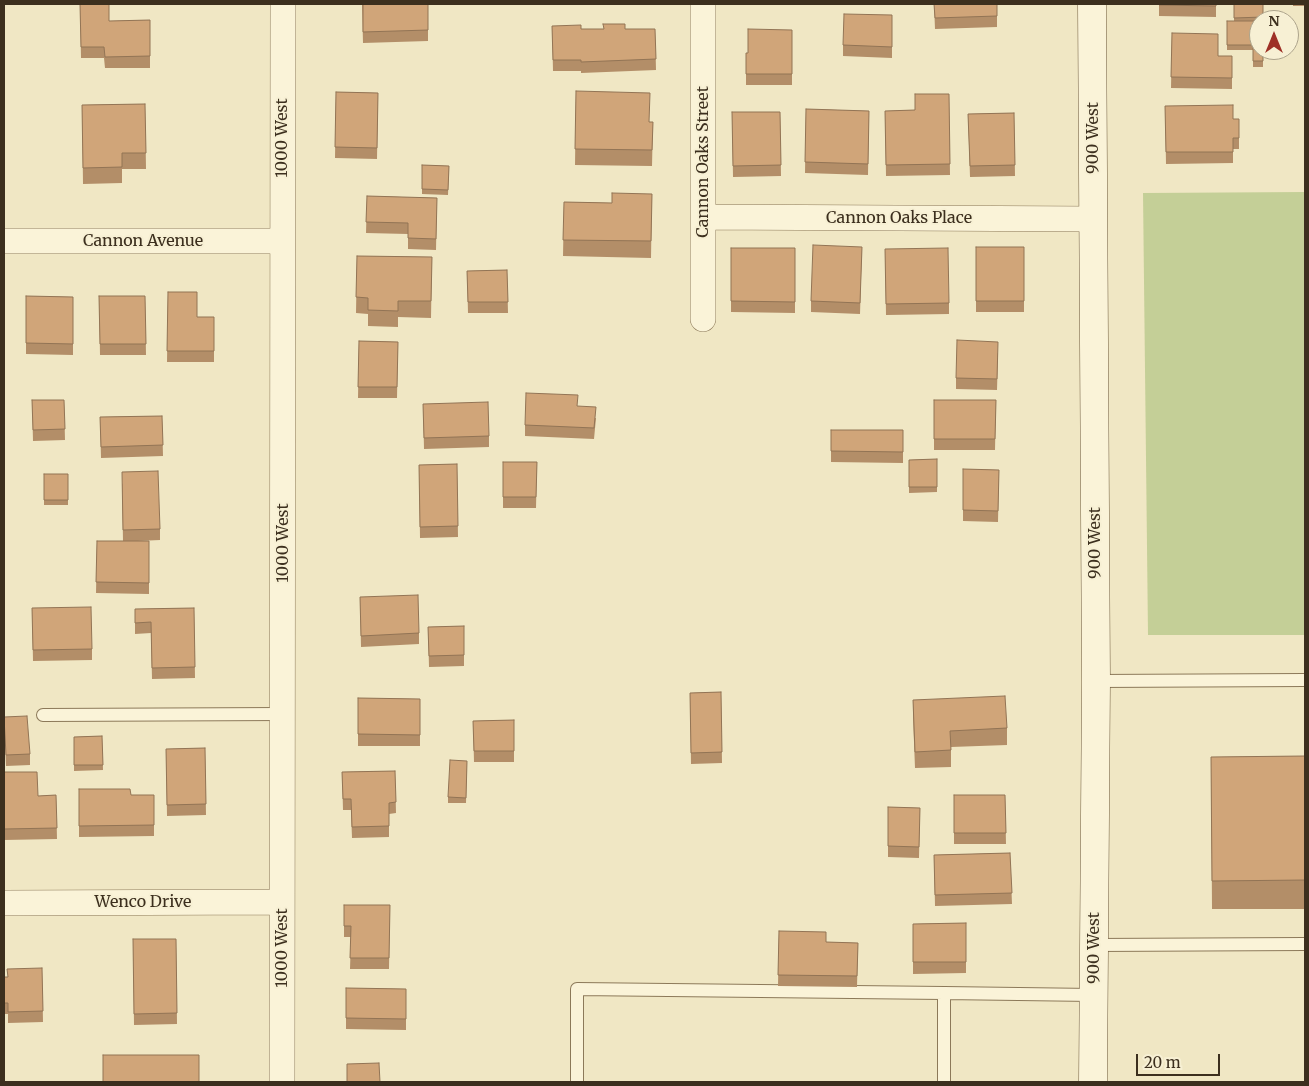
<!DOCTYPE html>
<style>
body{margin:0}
#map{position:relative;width:1309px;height:1086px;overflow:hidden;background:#f0e7c4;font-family:Merriweather,serif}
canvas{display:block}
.frame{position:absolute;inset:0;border:5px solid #3c2f1e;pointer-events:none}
.north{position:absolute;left:1249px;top:10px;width:50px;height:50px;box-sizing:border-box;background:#f7f0d4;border:1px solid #aca38b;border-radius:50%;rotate:0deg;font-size:14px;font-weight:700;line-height:20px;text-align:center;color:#3c2f1e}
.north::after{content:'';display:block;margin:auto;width:18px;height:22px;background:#9e3026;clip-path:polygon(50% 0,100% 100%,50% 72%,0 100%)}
.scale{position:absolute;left:1136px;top:1054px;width:84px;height:22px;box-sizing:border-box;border:2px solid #3c2f1e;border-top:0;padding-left:6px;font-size:15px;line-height:18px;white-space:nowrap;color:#3c2f1e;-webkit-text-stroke:4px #f7f0d4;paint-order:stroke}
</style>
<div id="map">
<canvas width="1309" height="1086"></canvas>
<div class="frame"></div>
<div class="north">N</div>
<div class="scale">20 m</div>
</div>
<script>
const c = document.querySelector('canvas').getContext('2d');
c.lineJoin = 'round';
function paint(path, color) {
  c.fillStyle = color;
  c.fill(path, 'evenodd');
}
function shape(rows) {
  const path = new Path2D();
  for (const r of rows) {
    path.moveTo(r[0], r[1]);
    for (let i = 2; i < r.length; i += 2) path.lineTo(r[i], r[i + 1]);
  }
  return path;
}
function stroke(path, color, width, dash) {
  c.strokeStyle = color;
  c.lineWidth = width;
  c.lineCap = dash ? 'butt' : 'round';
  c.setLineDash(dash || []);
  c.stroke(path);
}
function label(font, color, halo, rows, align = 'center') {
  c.font = font + ' Merriweather,serif';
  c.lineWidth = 4;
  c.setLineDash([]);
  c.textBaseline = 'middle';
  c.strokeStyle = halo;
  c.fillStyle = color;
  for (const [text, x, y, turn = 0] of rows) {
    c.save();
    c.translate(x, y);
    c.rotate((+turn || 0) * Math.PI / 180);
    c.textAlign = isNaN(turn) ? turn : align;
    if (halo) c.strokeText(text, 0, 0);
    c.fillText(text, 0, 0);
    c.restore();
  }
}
paint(shape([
 [1305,192,1305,635,1148,635,1143,193]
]), '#c4cf97');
const service = shape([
 [1096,681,1305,680],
 [43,715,283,714],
 [1094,945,1305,944],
 [577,1082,577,989,944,993],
 [944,1082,944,993,1093,995]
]);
const minor = shape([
 [703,4,703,319],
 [703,217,1094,219],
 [4,241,282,241],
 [4,903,282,902],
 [282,1082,283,4]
]);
const secondary = shape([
 [1092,4,1096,681,1093,1082]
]);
stroke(service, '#8c7959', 14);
stroke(minor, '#8c7959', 26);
stroke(secondary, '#6e5a3d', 29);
stroke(service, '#faf3d8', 12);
stroke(minor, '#faf3d8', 25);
stroke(secondary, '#faf3d8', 28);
paint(shape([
 [80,4,109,21,150,20,150,68,105,68,104,58,81,58],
 [362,4,428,4,428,41,363,43],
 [934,4,997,4,997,27,935,29],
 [1159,4,1216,4,1216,17,1159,16],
 [1234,4,1263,4,1263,20,1259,20,1259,50,1263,50,1263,67,1253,67,1253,50,1227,50,1227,21,1234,21],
 [1293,4,1305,4,1305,6,1293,6],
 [892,15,892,58,843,56,843,45],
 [552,26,581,29,655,29,656,70,581,73,581,71,553,71],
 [792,30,792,85,746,85,746,53,748,53],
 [1172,33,1218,56,1232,56,1232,89,1171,88],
 [576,91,650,122,653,122,652,166,575,165],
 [336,92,378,93,377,159,335,158],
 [949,94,950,175,886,176,885,111,915,110],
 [145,104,146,169,122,169,122,183,83,184,82,105],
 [1165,106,1233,119,1239,119,1239,149,1233,149,1233,163,1166,164],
 [806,109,869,111,868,175,805,173],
 [732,112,780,112,781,176,733,177],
 [1014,113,1015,176,970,177,968,114],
 [422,165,449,166,448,195,422,194],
 [652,194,651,258,563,256,564,202,612,203],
 [367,196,437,198,436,250,408,249,408,234,366,233],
 [862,247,860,314,811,312,811,301],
 [976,247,1024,247,1024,312,976,312],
 [731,248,795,248,795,313,731,312],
 [885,249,949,303,949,314,886,315],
 [357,256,432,257,431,318,398,317,398,327,368,326,368,314,356,313],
 [507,270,508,313,468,313,467,271],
 [168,292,197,317,214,317,214,362,167,362],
 [26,296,73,297,73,355,26,354],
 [99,296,145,296,146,355,100,355],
 [359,341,398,342,397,398,358,398],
 [998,353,997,390,956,389,956,378],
 [32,400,64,400,65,440,33,441],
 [934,400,996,400,995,450,934,450],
 [423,404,489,436,489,447,424,449],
 [162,416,163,456,101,458,100,417],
 [596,418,594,439,525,436,525,425],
 [831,430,903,430,903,463,831,462],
 [937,459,937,492,909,493,909,460],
 [503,462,537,462,536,508,503,508],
 [457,464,458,537,420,538,419,465],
 [963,469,999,470,998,522,963,521],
 [44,474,68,474,68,505,44,505],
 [122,483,160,529,160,540,138,541,149,541,149,594,96,593,97,541,123,541],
 [360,597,419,633,419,644,361,647],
 [32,608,92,649,92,660,33,661],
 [194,608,195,678,152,679,151,633,135,634,135,609],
 [464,626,464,666,429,667,428,627],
 [721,692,722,763,691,764,690,693],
 [358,698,420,699,420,746,358,746],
 [913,700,1007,728,1007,745,951,747,951,767,915,768,913,716],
 [4,717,30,754,30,765,6,766],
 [514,720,514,762,474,762,473,721],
 [102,736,103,770,74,771,74,737],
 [205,748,206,815,167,816,166,749],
 [1305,756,1305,909,1212,909,1211,757],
 [467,761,466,803,448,803,448,797],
 [395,771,396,813,389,814,389,837,352,838,351,810,343,810,342,772],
 [4,772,38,796,56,795,57,839,4,840],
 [79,789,131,795,154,795,154,836,79,837],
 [954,795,1005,795,1006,844,954,844],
 [888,807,920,808,919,858,888,857],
 [1010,853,1012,904,935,906,934,855],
 [344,905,390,905,389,969,350,969,351,937,344,937],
 [966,923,966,973,913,974,913,924],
 [779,931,826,942,858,943,857,987,778,986],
 [133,939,176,939,177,1024,134,1025],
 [42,968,43,1022,8,1023,8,1014,4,1014,4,977,7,977],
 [346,988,406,989,406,1030,346,1029]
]), '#b38e68');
const building = shape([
 [80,4,109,4,109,21,150,20,150,56,105,57,104,47,81,47,80,4],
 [363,4,428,4,428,30,363,32,363,4],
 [934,4,997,4,997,16,935,18,934,4],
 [1159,4,1216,4,1216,6,1159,5,1159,4],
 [1234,4,1263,4,1263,17,1234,18,1234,4],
 [844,14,892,15,892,47,843,45,844,14],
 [1227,21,1259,21,1259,50,1263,50,1263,61,1253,61,1253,45,1227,45,1227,21],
 [603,24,625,24,625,29,655,29,656,59,581,62,581,60,553,60,552,26,581,25,581,29,604,29,603,24],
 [748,29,792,30,792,74,746,74,746,53,748,53,748,29],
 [1172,33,1218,34,1218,56,1232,56,1232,78,1171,77,1172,33],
 [576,91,650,93,649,122,653,122,652,150,575,149,576,91],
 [336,92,378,93,377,148,335,147,336,92],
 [915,94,949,94,950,164,886,165,885,111,915,110,915,94],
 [145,104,146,153,122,153,122,167,83,168,82,105,145,104],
 [1233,105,1233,119,1239,119,1239,138,1233,138,1233,152,1166,152,1165,106,1233,105],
 [806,109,869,111,868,164,805,162,806,109],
 [732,112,780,112,781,165,733,166,732,112],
 [1014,113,1015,165,970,166,968,114,1014,113],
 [422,165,449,166,448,190,422,189,422,165],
 [612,193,652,194,651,241,563,240,564,202,612,203,612,193],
 [367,196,437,198,436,239,408,238,408,223,366,222,367,196],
 [813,245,862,247,860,303,811,301,813,245],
 [976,247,1024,247,1024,301,976,301,976,247],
 [731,248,795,248,795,302,731,301,731,248],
 [948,248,949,303,886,304,885,249,948,248],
 [357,256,432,257,431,301,398,301,398,311,368,310,368,298,356,297,357,256],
 [507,270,508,302,468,302,467,271,507,270],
 [168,292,197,292,197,317,214,317,214,351,167,351,168,292],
 [26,296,73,297,73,344,26,343,26,296],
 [99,296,145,296,146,344,100,344,99,296],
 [957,340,998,342,997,379,956,378,957,340],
 [359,341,398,342,397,387,358,387,359,341],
 [526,393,578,395,577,406,596,407,594,428,525,425,526,393],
 [32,400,64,400,65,429,33,430,32,400],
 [934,400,996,400,995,439,934,439,934,400],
 [488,402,489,436,424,438,423,404,488,402],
 [162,416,163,445,101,447,100,417,162,416],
 [831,430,903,430,903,452,831,451,831,430],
 [937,459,937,487,909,487,909,460,937,459],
 [503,462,537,462,536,497,503,497,503,462],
 [457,464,458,526,420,527,419,465,457,464],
 [963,469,999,470,998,511,963,510,963,469],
 [158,471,160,529,123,530,122,472,158,471],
 [44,474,68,474,68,500,44,500,44,474],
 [97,541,149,541,149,583,96,582,97,541],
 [418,595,419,633,361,636,360,597,418,595],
 [91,607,92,649,33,650,32,608,91,607],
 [194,608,195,667,152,668,151,622,135,623,135,609,194,608],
 [464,626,464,655,429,656,428,627,464,626],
 [721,692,722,752,691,753,690,693,721,692],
 [1005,696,1007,728,950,731,951,750,915,752,913,700,1005,696],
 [358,698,420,699,420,735,358,734,358,698],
 [27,716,30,754,6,755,4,717,27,716],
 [514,720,514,751,474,751,473,721,514,720],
 [102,736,103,765,74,765,74,737,102,736],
 [205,748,206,804,167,805,166,749,205,748],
 [1305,756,1305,880,1212,881,1211,757,1305,756],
 [450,760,467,761,466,798,448,797,450,760],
 [395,771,396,802,389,803,389,826,352,827,351,799,343,799,342,772,395,771],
 [4,772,37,772,38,796,56,795,57,828,4,829,4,772],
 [79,789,130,789,131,795,154,795,154,825,79,826,79,789],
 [954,795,1005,795,1006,833,954,833,954,795],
 [888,807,920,808,919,847,888,846,888,807],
 [1010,853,1012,893,935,895,934,855,1010,853],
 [344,905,390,905,389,958,350,958,351,926,344,926,344,905],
 [966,923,966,962,913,962,913,924,966,923],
 [779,931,826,932,826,942,858,943,857,976,778,975,779,931],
 [133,939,176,939,177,1013,134,1014,133,939],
 [42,968,43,1011,8,1012,8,1003,4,1003,4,977,8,977,7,969,42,968],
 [346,988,406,989,406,1019,346,1018,346,988],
 [103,1055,199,1055,199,1082,103,1082,103,1055],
 [379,1063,380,1082,347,1082,347,1064,379,1063]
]);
paint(building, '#d0a579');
stroke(building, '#927455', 1);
label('16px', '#3c2f1e', '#f7f0d4', [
 ["1000 West",282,138,-90],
 ["900 West",1093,138,-90],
 ["Cannon Oaks Street",703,162,-90],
 ["Cannon Oaks Place",899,218],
 ["Cannon Avenue",143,241],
 ["1000 West",283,543,-90],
 ["900 West",1095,543,-90],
 ["Wenco Drive",143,902],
 ["1000 West",282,948,-90],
 ["900 West",1094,948,-90]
]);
</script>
